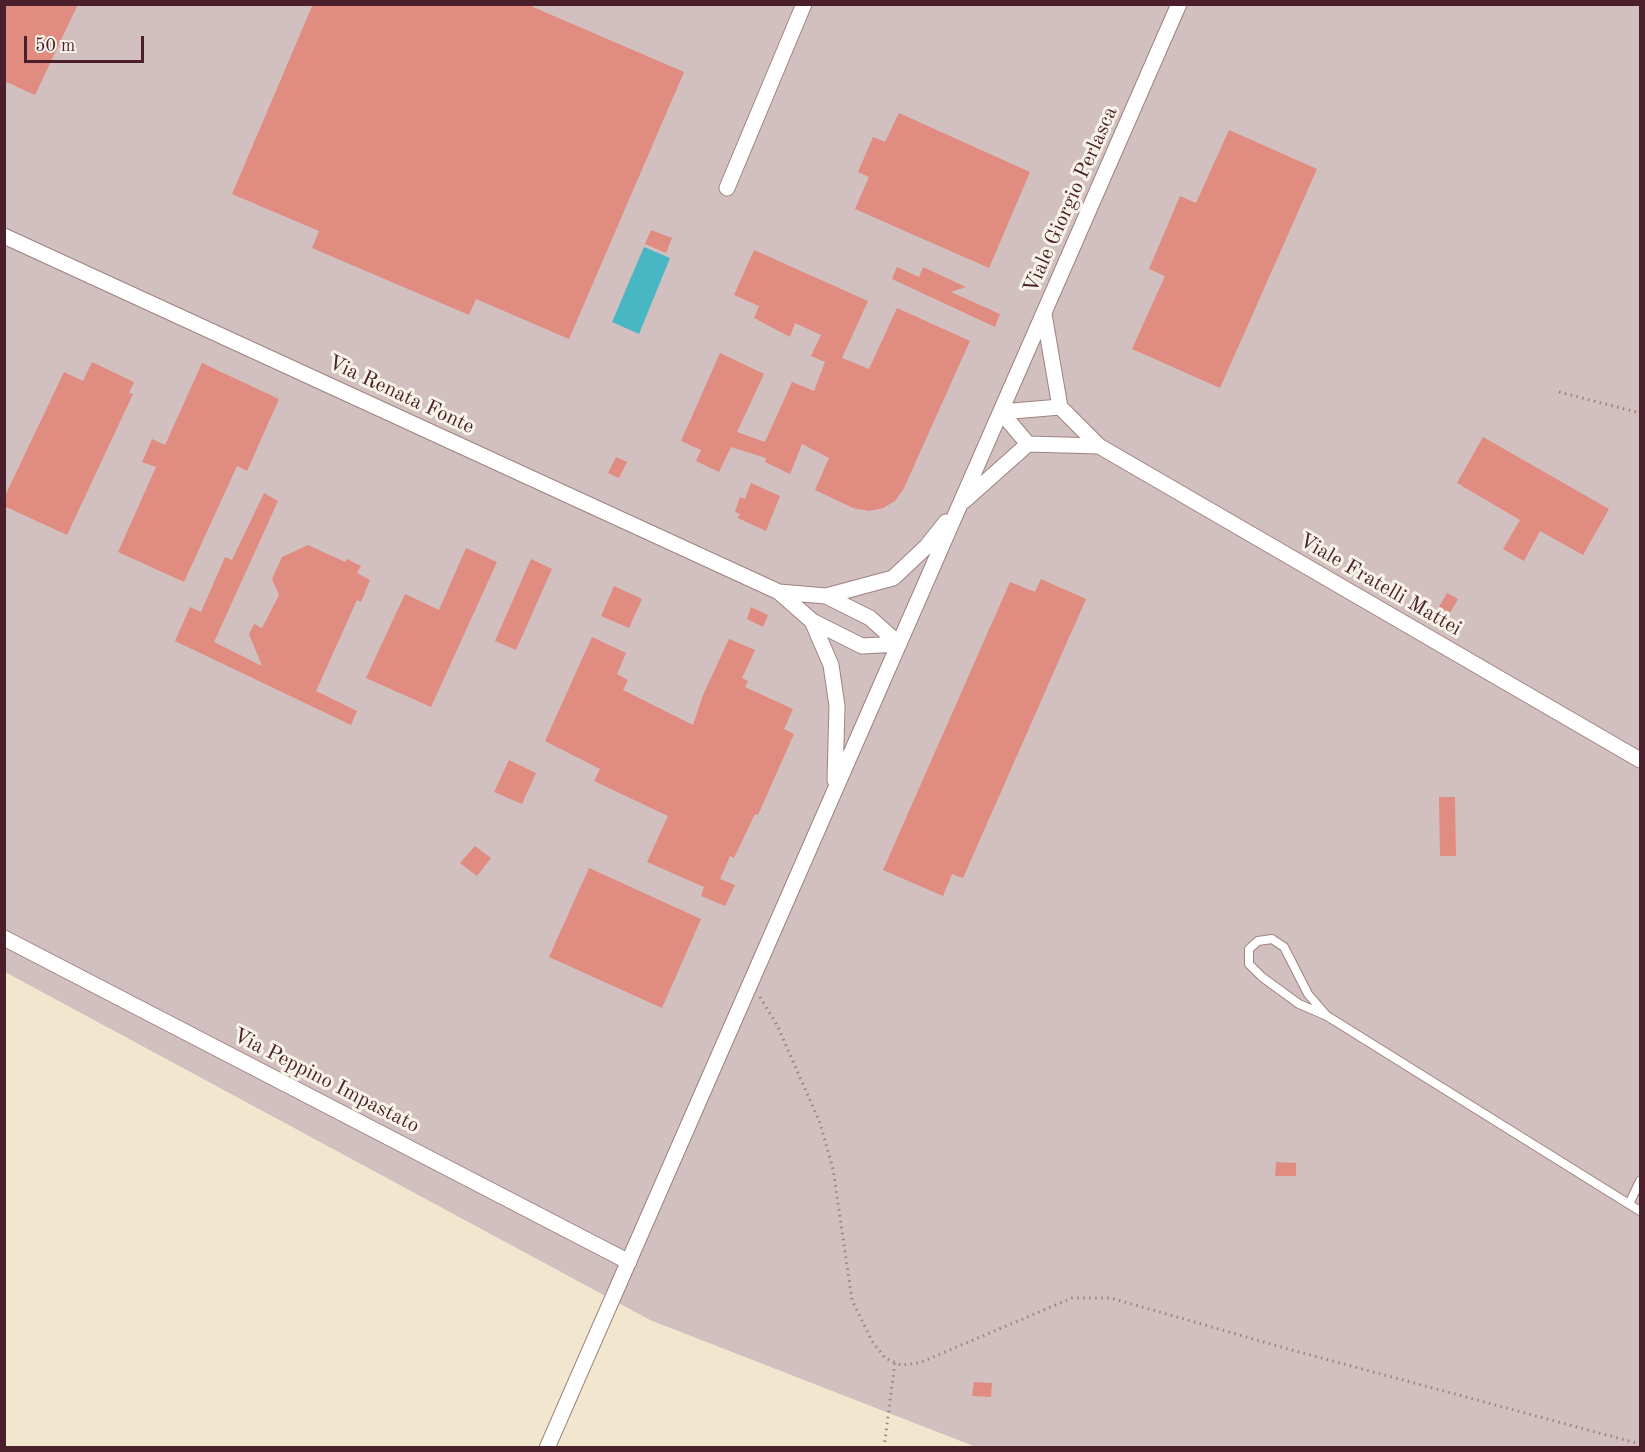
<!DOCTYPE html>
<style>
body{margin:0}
#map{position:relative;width:1645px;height:1452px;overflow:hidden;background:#f1e7cf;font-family:"Old Standard TT",serif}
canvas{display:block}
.frame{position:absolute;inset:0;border:6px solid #4a1f2b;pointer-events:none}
.scale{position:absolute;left:24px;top:36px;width:120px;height:27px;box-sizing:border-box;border:3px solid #4a1f2b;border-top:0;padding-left:8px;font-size:18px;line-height:21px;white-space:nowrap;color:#4a1f2b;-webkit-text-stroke:4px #f7f3e8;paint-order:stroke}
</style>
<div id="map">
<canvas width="1645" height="1452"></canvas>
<div class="frame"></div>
<div class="scale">50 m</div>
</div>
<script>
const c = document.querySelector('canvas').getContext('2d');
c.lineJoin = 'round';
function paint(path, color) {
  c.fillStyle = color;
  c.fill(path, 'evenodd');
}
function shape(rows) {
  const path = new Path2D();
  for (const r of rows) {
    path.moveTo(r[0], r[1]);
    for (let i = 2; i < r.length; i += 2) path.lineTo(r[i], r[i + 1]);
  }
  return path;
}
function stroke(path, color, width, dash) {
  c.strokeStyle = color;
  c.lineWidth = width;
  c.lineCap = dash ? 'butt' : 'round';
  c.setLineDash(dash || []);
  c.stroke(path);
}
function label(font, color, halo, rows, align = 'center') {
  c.font = font + ' "Old Standard TT",serif';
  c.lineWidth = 6;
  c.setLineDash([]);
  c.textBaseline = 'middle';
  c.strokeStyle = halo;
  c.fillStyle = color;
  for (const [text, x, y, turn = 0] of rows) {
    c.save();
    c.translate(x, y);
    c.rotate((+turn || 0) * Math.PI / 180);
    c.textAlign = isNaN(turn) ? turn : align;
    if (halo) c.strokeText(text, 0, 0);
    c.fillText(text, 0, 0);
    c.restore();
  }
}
paint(shape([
 [4,5,1640,5,1640,1447,976,1447,650,1320,5,972]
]), '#d2bfc0');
paint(shape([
 [644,247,670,258,639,334,612,322]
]), '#48b6c3');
paint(shape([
 [4,4,78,4,35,95,4,81],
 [313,4,526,4,684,72,569,339,476,299,469,315,312,248,319,231,232,194],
 [899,113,1030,172,989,268,855,209,869,177,858,172,873,137,885,142],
 [1229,130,1317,169,1220,388,1132,349,1165,276,1149,269,1180,196,1196,203],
 [651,230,672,238,666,253,645,244],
 [754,250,868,301,842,358,869,369,897,308,970,341,904,488,895,501,883,508,869,511,853,508,815,490,829,458,802,444,790,474,765,462,766,458,731,447,719,472,696,461,701,450,681,441,720,353,764,374,737,432,765,442,792,382,814,391,825,362,811,356,821,335,795,323,790,337,754,318,759,306,734,295],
 [897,267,919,277,923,267,966,287,951,292,1000,314,995,327,892,279],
 [92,362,134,382,129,393,133,394,67,535,4,506,4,498,64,372,83,381],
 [202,363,279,399,247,471,237,466,184,582,118,552,156,467,142,462,152,439,165,445],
 [1483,437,1609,509,1583,555,1540,531,1524,561,1503,549,1520,520,1457,483],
 [616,457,627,462,619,478,608,473],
 [751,483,780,496,766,531,738,518,740,514,735,512,740,497,745,499],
 [264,493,278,501,214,642,262,666,249,634,254,624,262,628,279,595,272,579,282,557,308,545,345,562,347,559,361,566,357,573,370,580,361,602,357,600,316,691,357,711,351,725,175,641,190,607,201,612,225,557,232,560],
 [466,548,497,562,431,707,366,678,405,594,439,610],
 [531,559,552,569,516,650,495,641],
 [1041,579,1086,599,963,878,952,874,943,896,883,870,1010,582,1035,592],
 [614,586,642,599,629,628,601,616],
 [1447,593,1458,599,1450,613,1439,607],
 [751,607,768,615,763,627,747,619],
 [592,637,626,653,617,674,628,680,623,690,693,725,703,695,729,639,755,650,742,678,748,681,745,687,793,709,784,729,794,734,758,815,755,814,734,858,730,856,720,879,735,885,725,906,701,896,704,887,647,862,668,816,594,781,600,769,545,741],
 [509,760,536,773,522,804,494,792],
 [1439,797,1455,797,1456,856,1440,856],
 [475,846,491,858,477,876,460,863],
 [589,868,701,919,662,1008,549,957],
 [1276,1162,1296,1163,1296,1176,1275,1176],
 [974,1382,992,1383,991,1397,972,1396]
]), '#e08c80');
const lane = shape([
 [1327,1016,1308,994,1284,947,1272,939,1258,941,1249,949,1249,964,1262,977,1299,1004,1327,1016,1640,1211],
 [1629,1204,1640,1181]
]);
const street = shape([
 [727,188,804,4],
 [4,236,779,592],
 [1001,412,1060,407],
 [1001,412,1028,444],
 [1099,446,1640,760],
 [964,501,1028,444,1099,446,1060,407,1044,314],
 [812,621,862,646,899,644,870,618,826,596],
 [835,780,837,706,831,665,812,621,779,592,826,596,893,578,926,547,946,522],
 [4,938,629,1262],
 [547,1448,1179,4]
]);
stroke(lane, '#9e837d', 10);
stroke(street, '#9e837d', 17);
stroke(shape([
 [1559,392,1640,413],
 [760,997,777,1025,820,1123,833,1169,852,1300,872,1341,885,1358,901,1365,919,1363,1072,1298,1111,1298,1288,1349,1640,1444],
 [884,1448,895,1362]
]), '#9e837d', 3, [1.5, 4.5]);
stroke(lane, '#fff', 8);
stroke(street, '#fff', 15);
label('21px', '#4a1f2b', '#f7f3e8', [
 ["Viale Giorgio Perlasca",1071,200,-66],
 ["Via Renata Fonte",401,395,25],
 ["Viale Fratelli Mattei",1380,585,30],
 ["Via Peppino Impastato",326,1081,27]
]);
</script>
